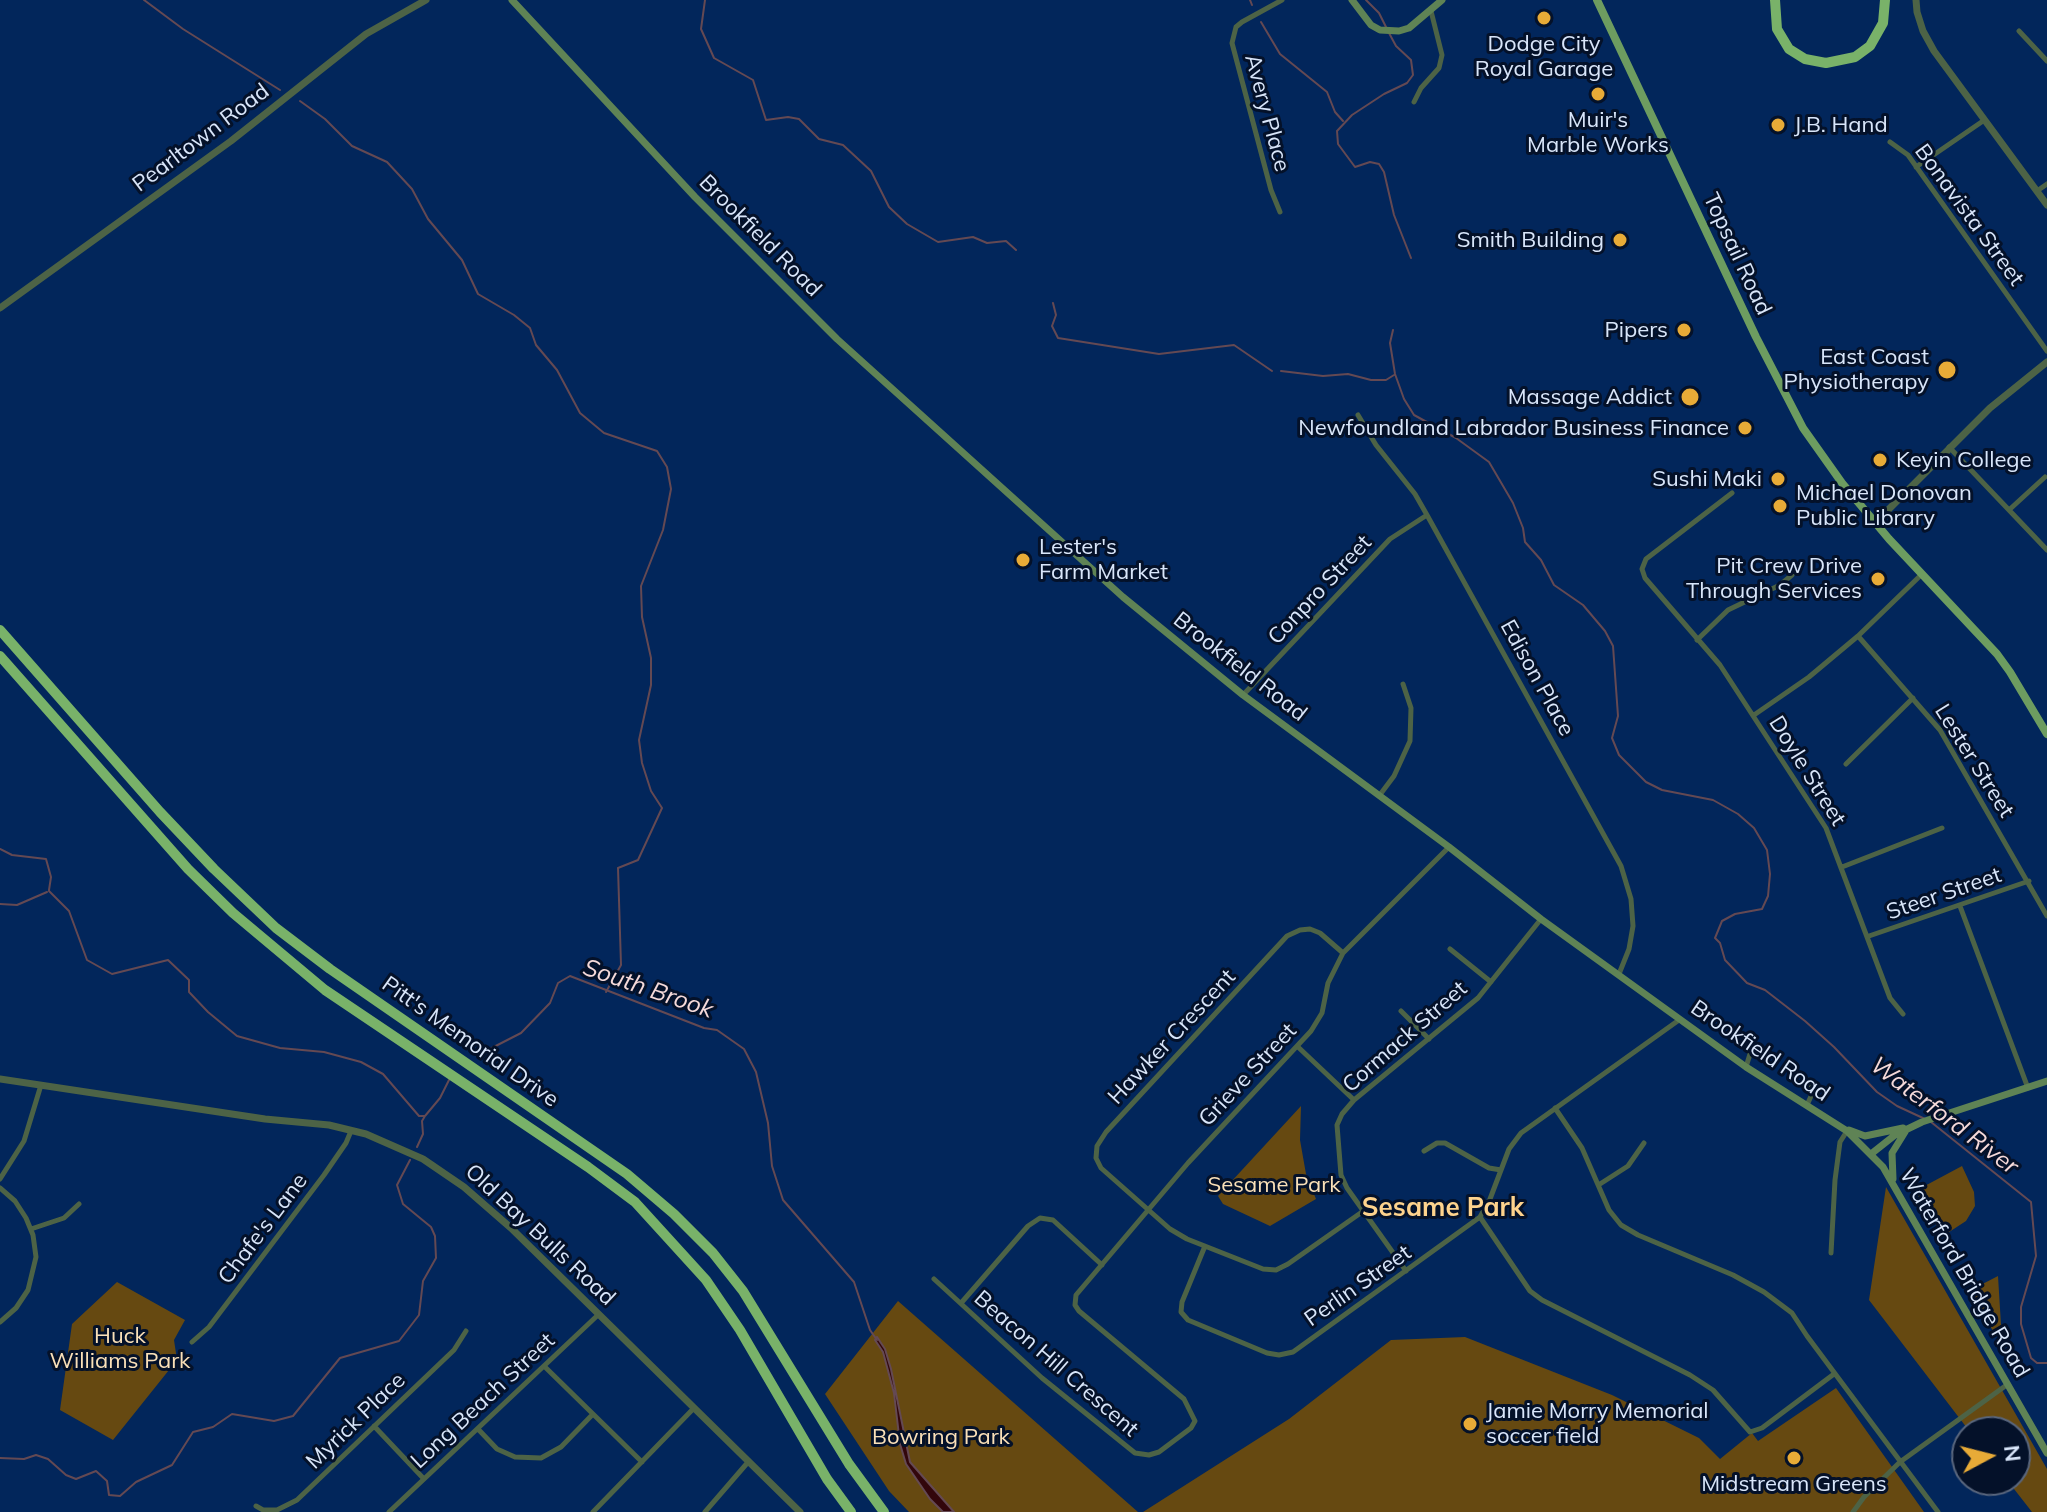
<!DOCTYPE html>
<style>
body{margin:0}
#map{position:relative;width:2047px;height:1512px;overflow:hidden;background:#02265b;font-family:Mulish,sans-serif}
canvas{display:block}
.north{position:absolute;left:1951px;top:1416px;width:80px;height:80px;box-sizing:border-box;background:#041129;border:2px solid #59667d;border-radius:50%;rotate:83deg;font-size:22px;font-weight:700;line-height:32px;text-align:center;color:#d9e6fa}
.north::after{content:'';display:block;margin:auto;width:28px;height:36px;background:#e8ab37;clip-path:polygon(50% 0,100% 100%,50% 72%,0 100%)}
</style>
<div id="map">
<canvas width="2047" height="1512"></canvas>
<div class="north">N</div>
</div>
<script>
const c = document.querySelector('canvas').getContext('2d');
c.lineJoin = 'round';
function paint(path, color) {
  c.fillStyle = color;
  c.fill(path, 'evenodd');
}
function shape(rows) {
  const path = new Path2D();
  for (const r of rows) {
    path.moveTo(r[0], r[1]);
    for (let i = 2; i < r.length; i += 2) path.lineTo(r[i], r[i + 1]);
  }
  return path;
}
function stroke(path, color, width, dash) {
  c.strokeStyle = color;
  c.lineWidth = width;
  c.lineCap = dash ? 'butt' : 'round';
  c.setLineDash(dash || []);
  c.stroke(path);
}
function label(font, color, halo, rows, align = 'center') {
  c.font = font + ' Mulish,sans-serif';
  c.lineWidth = 6;
  c.setLineDash([]);
  c.textBaseline = 'middle';
  c.strokeStyle = halo;
  c.fillStyle = color;
  for (const [text, x, y, turn = 0] of rows) {
    c.save();
    c.translate(x, y);
    c.rotate((+turn || 0) * Math.PI / 180);
    c.textAlign = isNaN(turn) ? turn : align;
    if (halo) c.strokeText(text, 0, 0);
    c.fillText(text, 0, 0);
    c.restore();
  }
}
paint(shape([
 [1301,1106,1300,1140,1306,1174,1316,1199,1270,1226,1223,1204,1218,1196],
 [1962,1166,1974,1192,1975,1206,1966,1221,1943,1236,1917,1194,1919,1189],
 [1886,1187,2047,1469,2047,1512,2032,1512,2007,1480,2015,1480,2015,1432,1970,1432,1869,1300],
 [1998,1276,2001,1325,1993,1331,1969,1291],
 [117,1282,185,1320,174,1340,177,1360,113,1440,60,1410,72,1324],
 [898,1301,1138,1512,909,1512,889,1491,825,1394],
 [1465,1337,1612,1395,1699,1438,1720,1459,1752,1433,1758,1441,1836,1388,1924,1512,1143,1512,1289,1419,1391,1340]
]), '#664911');
const water = shape([
 [877,1337,885,1349,891,1369,910,1462,954,1512,943,1512,930,1499,906,1464,900,1444,894,1393,883,1352,875,1340,877,1337]
]);
paint(water, '#32060b');
stroke(water, '#644953', 2);
stroke(shape([
 [144,0,183,29,280,90],
 [705,0,701,29,714,58,753,80,766,120,788,117,799,119,819,139,843,145,871,171,889,207,907,224,938,242,973,237,987,243,1006,241,1016,250],
 [1250,0,1252,5],
 [1366,0,1379,13,1386,27],
 [1261,22,1280,54,1327,92,1335,112,1343,121],
 [1389,33,1396,46,1411,60,1413,75,1407,83,1384,94,1352,115,1337,131,1338,144,1355,167,1370,162,1379,164,1384,172,1394,215,1411,258],
 [300,101,325,119,352,146,387,162,412,189,428,219,462,260,478,294,514,315,530,328,536,345,557,370,580,413,604,433,657,451,667,467,671,489,663,530,641,586,642,617,651,658,651,685,639,740,642,763,651,791,662,808,638,860,618,868,621,965,606,992],
 [1053,303,1056,315,1052,326,1058,338,1159,354,1234,345,1272,371],
 [1393,330,1390,343,1395,374,1404,399,1414,415,1456,438,1489,462,1513,503,1523,528,1525,542,1541,560,1554,585,1583,605,1605,631,1613,646,1618,716,1612,738,1619,755,1646,782,1662,790,1713,800,1738,814,1754,828,1767,850,1770,874,1768,896,1762,909,1735,914,1722,921,1715,938,1720,943,1725,960,1747,983,1765,990,1805,1021,1834,1047,1877,1092,1897,1106,1925,1119],
 [1281,371,1323,376,1348,374,1371,380,1386,380,1394,375],
 [0,849,12,855,46,859,51,877,49,890],
 [49,891,69,911,87,960,112,974,168,960,189,980,189,992,208,1012,237,1036,280,1048,324,1052,361,1062,383,1074,419,1116,425,1116],
 [0,904,17,905,47,892],
 [480,1054,521,1033,550,1003,558,983,570,976,704,1028,717,1030,744,1049,756,1072,768,1123,772,1166,783,1200,854,1282,870,1330,877,1340],
 [1931,1122,2031,1202,2036,1256,2021,1307,2021,1324,2031,1358,2037,1363,2047,1363],
 [417,1147,423,1134,422,1121,425,1116,440,1098,449,1080],
 [0,1458,24,1459,36,1455,48,1459,66,1475,76,1479,96,1471,107,1481,109,1495,120,1496,136,1482,172,1465,193,1432,213,1427,232,1414,274,1421,293,1416,340,1358,399,1341,419,1315,423,1281,436,1258,435,1236,431,1227,403,1204,397,1185,410,1160]
]), '#644953', 2);
stroke(shape([
 [2019,31,2047,61],
 [1414,102,1421,88,1439,68,1442,55,1431,11],
 [1890,142,1908,155,2047,351],
 [1916,167,1983,121],
 [2037,191,2047,184],
 [1280,212,1271,190,1232,43,1236,27,1242,22,1282,0],
 [1358,415,1376,445,1415,494,1427,515,1621,866,1631,899,1633,926,1629,949,1619,974],
 [1949,447,2047,550],
 [1732,493,1646,559,1642,569,1645,578,1720,665,1826,828,1890,998,1903,1014],
 [2009,510,2045,477],
 [1858,636,1940,730,2047,916],
 [1697,640,1728,610,1780,585,1792,575,1796,565],
 [1243,695,1390,539,1427,515],
 [1754,715,1809,677,1858,636,1922,574],
 [1846,764,1913,698],
 [1379,796,1394,776,1410,741,1411,708,1403,684],
 [1842,867,1942,828],
 [1960,906,2028,1088],
 [1869,936,2029,881],
 [1450,949,1491,982],
 [1343,953,1320,933,1310,929,1300,930,1287,936,1106,1132,1097,1146,1096,1158,1101,1168,1170,1229,1187,1239,1263,1269,1276,1270,1288,1264,1362,1212],
 [1401,1011,1429,1039],
 [1297,1046,1354,1100],
 [1746,1067,1750,1054,1747,1039],
 [1807,1105,1812,1094,1809,1080],
 [1555,1108,1582,1148,1609,1210,1621,1225,1638,1235,1733,1275,1764,1292,1792,1313,1807,1336,1938,1512],
 [1424,1151,1437,1143,1445,1143,1489,1168,1501,1170],
 [0,1179,24,1141,41,1085],
 [1600,1184,1628,1166,1644,1143],
 [0,1188,15,1201,26,1218,33,1235,36,1257,28,1290,16,1308,0,1322],
 [1480,1217,1530,1291,1542,1300,1690,1375,1713,1390,1750,1432,1762,1428,1834,1374],
 [31,1229,64,1218,79,1204],
 [1205,1246,1182,1302,1181,1312,1188,1320,1267,1353,1279,1355,1293,1352,1480,1217,1490,1199,1509,1149,1521,1133,1679,1020],
 [1831,1253,1835,1180,1840,1142,1847,1131],
 [1406,1271,1347,1188,1341,1175,1337,1125,1342,1114,1354,1100,1478,998,1541,919],
 [934,1279,1042,1378,1135,1453,1149,1455,1159,1452,1191,1428,1195,1421,1184,1399,1079,1311,1075,1305,1076,1295,1188,1163,1311,1031,1322,1013,1328,983,1343,953,1449,847],
 [962,1302,1028,1226,1040,1218,1053,1220,1102,1265],
 [192,1342,209,1327,324,1175,346,1143,351,1131],
 [593,1414,642,1462],
 [374,1426,424,1479],
 [478,1429,497,1449,515,1457,541,1458,561,1447,593,1414,544,1366],
 [256,1506,263,1510,277,1510,297,1500,454,1350,466,1331],
 [389,1512,599,1314],
 [593,1512,694,1408],
 [705,1512,749,1461],
 [1853,1512,1864,1497,1900,1462,2008,1384]
]), '#4d6346', 5);
stroke(shape([
 [1916,0,1917,12,1923,31,1934,51,2047,205],
 [0,308,231,141,366,34,426,0],
 [1876,522,1990,408,2047,362],
 [0,1079,265,1119,329,1125,366,1134,423,1159,464,1187,511,1228,800,1512]
]), '#4d6346', 7);
stroke(shape([
 [512,0,695,197,837,339,1123,597,1243,695,1449,847,1541,919,1746,1067,1847,1131,1883,1167,2047,1453],
 [1352,0,1371,25,1380,30,1399,31,1409,28,1442,0],
 [1849,1130,1865,1136,1903,1128],
 [1871,1154,1895,1135,1922,1122,2047,1081],
 [1893,1179,1892,1153,1905,1132]
]), '#5f8355', 7);
stroke(shape([
 [1597,0,1756,337,1803,428,1842,483,1889,539,1997,654,2010,672,2047,734]
]), '#6d9c60', 8);
stroke(shape([
 [1775,0,1777,29,1789,49,1805,59,1826,63,1855,57,1870,46,1883,23,1885,0],
 [0,630,160,812,214,869,276,928,330,969,627,1174,674,1214,713,1253,743,1291,849,1464,884,1512],
 [0,656,188,869,233,913,325,990,588,1167,635,1202,706,1280,740,1330,827,1479,851,1512]
]), '#79b269', 10);
for (const [x, y, r, color] of [
 [1544,18,8,"#e8ab37"],
 [1598,94,8,"#e8ab37"],
 [1778,125,8,"#e8ab37"],
 [1620,240,8,"#e8ab37"],
 [1684,330,8,"#e8ab37"],
 [1947,370,10,"#e8ab37"],
 [1690,397,10,"#e8ab37"],
 [1745,428,8,"#e8ab37"],
 [1880,460,8,"#e8ab37"],
 [1778,479,8,"#e8ab37"],
 [1780,506,8,"#e8ab37"],
 [1023,560,8,"#e8ab37"],
 [1878,579,8,"#e8ab37"],
 [1470,1424,8,"#e8ab37"],
 [1794,1458,8,"#e8ab37"]
]) {
  const dot = new Path2D();
  dot.arc(x, y, r, 0, 2 * Math.PI);
  c.fillStyle = color;
  c.fill(dot);
  stroke(dot, '#041129', 3);
}
label('22px', '#d9e6fa', '#041129', [
 ["Dodge City",1544,44,"center"],
 ["Royal Garage",1544,69,"center"],
 ["Muir's",1598,120,"center"],
 ["Marble Works",1598,145,"center"],
 ["J.B. Hand",1794,125,"left"],
 ["Smith Building",1604,240],
 ["Pipers",1668,330],
 ["East Coast",1929,357],
 ["Physiotherapy",1929,382],
 ["Massage Addict",1672,397],
 ["Newfoundland Labrador Business Finance",1729,428],
 ["Keyin College",1896,460,"left"],
 ["Sushi Maki",1762,479],
 ["Michael Donovan",1796,493,"left"],
 ["Public Library",1796,518,"left"],
 ["Lester's",1039,547,"left"],
 ["Farm Market",1039,572,"left"],
 ["Pit Crew Drive",1862,566],
 ["Through Services",1862,591],
 ["Jamie Morry Memorial",1486,1411,"left"],
 ["soccer field",1486,1436,"left"],
 ["Midstream Greens",1794,1484,"center"]
], 'right');
label('22px', '#d9e6fa', '#041129', [
 ["Avery Place",1267,113,75],
 ["Pearltown Road",201,138,-37],
 ["Bonavista Street",1969,215,54],
 ["Brookfield Road",760,236,45],
 ["Topsail Road",1737,254,65],
 ["Conpro Street",1320,590,-47],
 ["Brookfield Road",1240,667,38],
 ["Edison Place",1537,678,61],
 ["Lester Street",1974,761,58],
 ["Doyle Street",1807,771,58],
 ["Steer Street",1944,894,-19],
 ["Hawker Crescent",1172,1037,-47],
 ["Cormack Street",1405,1037,-41],
 ["Pitt's Memorial Drive",470,1042,35],
 ["Brookfield Road",1760,1051,34],
 ["Grieve Street",1248,1075,-47],
 ["Chafe's Lane",263,1229,-53],
 ["Old Bay Bulls Road",540,1235,43],
 ["Waterford Bridge Road",1964,1273,60],
 ["Perlin Street",1358,1286,-35],
 ["Beacon Hill Crescent",1056,1364,41],
 ["Long Beach Street",483,1401,-43],
 ["Myrick Place",356,1421,-44]
]);
label('22px', '#fae0b8', '#041129', [
 ["Sesame Park",1274,1185],
 ["Huck",120,1336],
 ["Williams Park",120,1361],
 ["Bowring Park",941,1437]
]);
label('italic 24px', '#f5dada', '#041129', [
 ["South Brook",648,989,19],
 ["Waterford River",1944,1116,37]
]);
label('bold 26px', '#fed38d', '#041129', [
 ["Sesame Park",1443,1208]
]);
</script>
